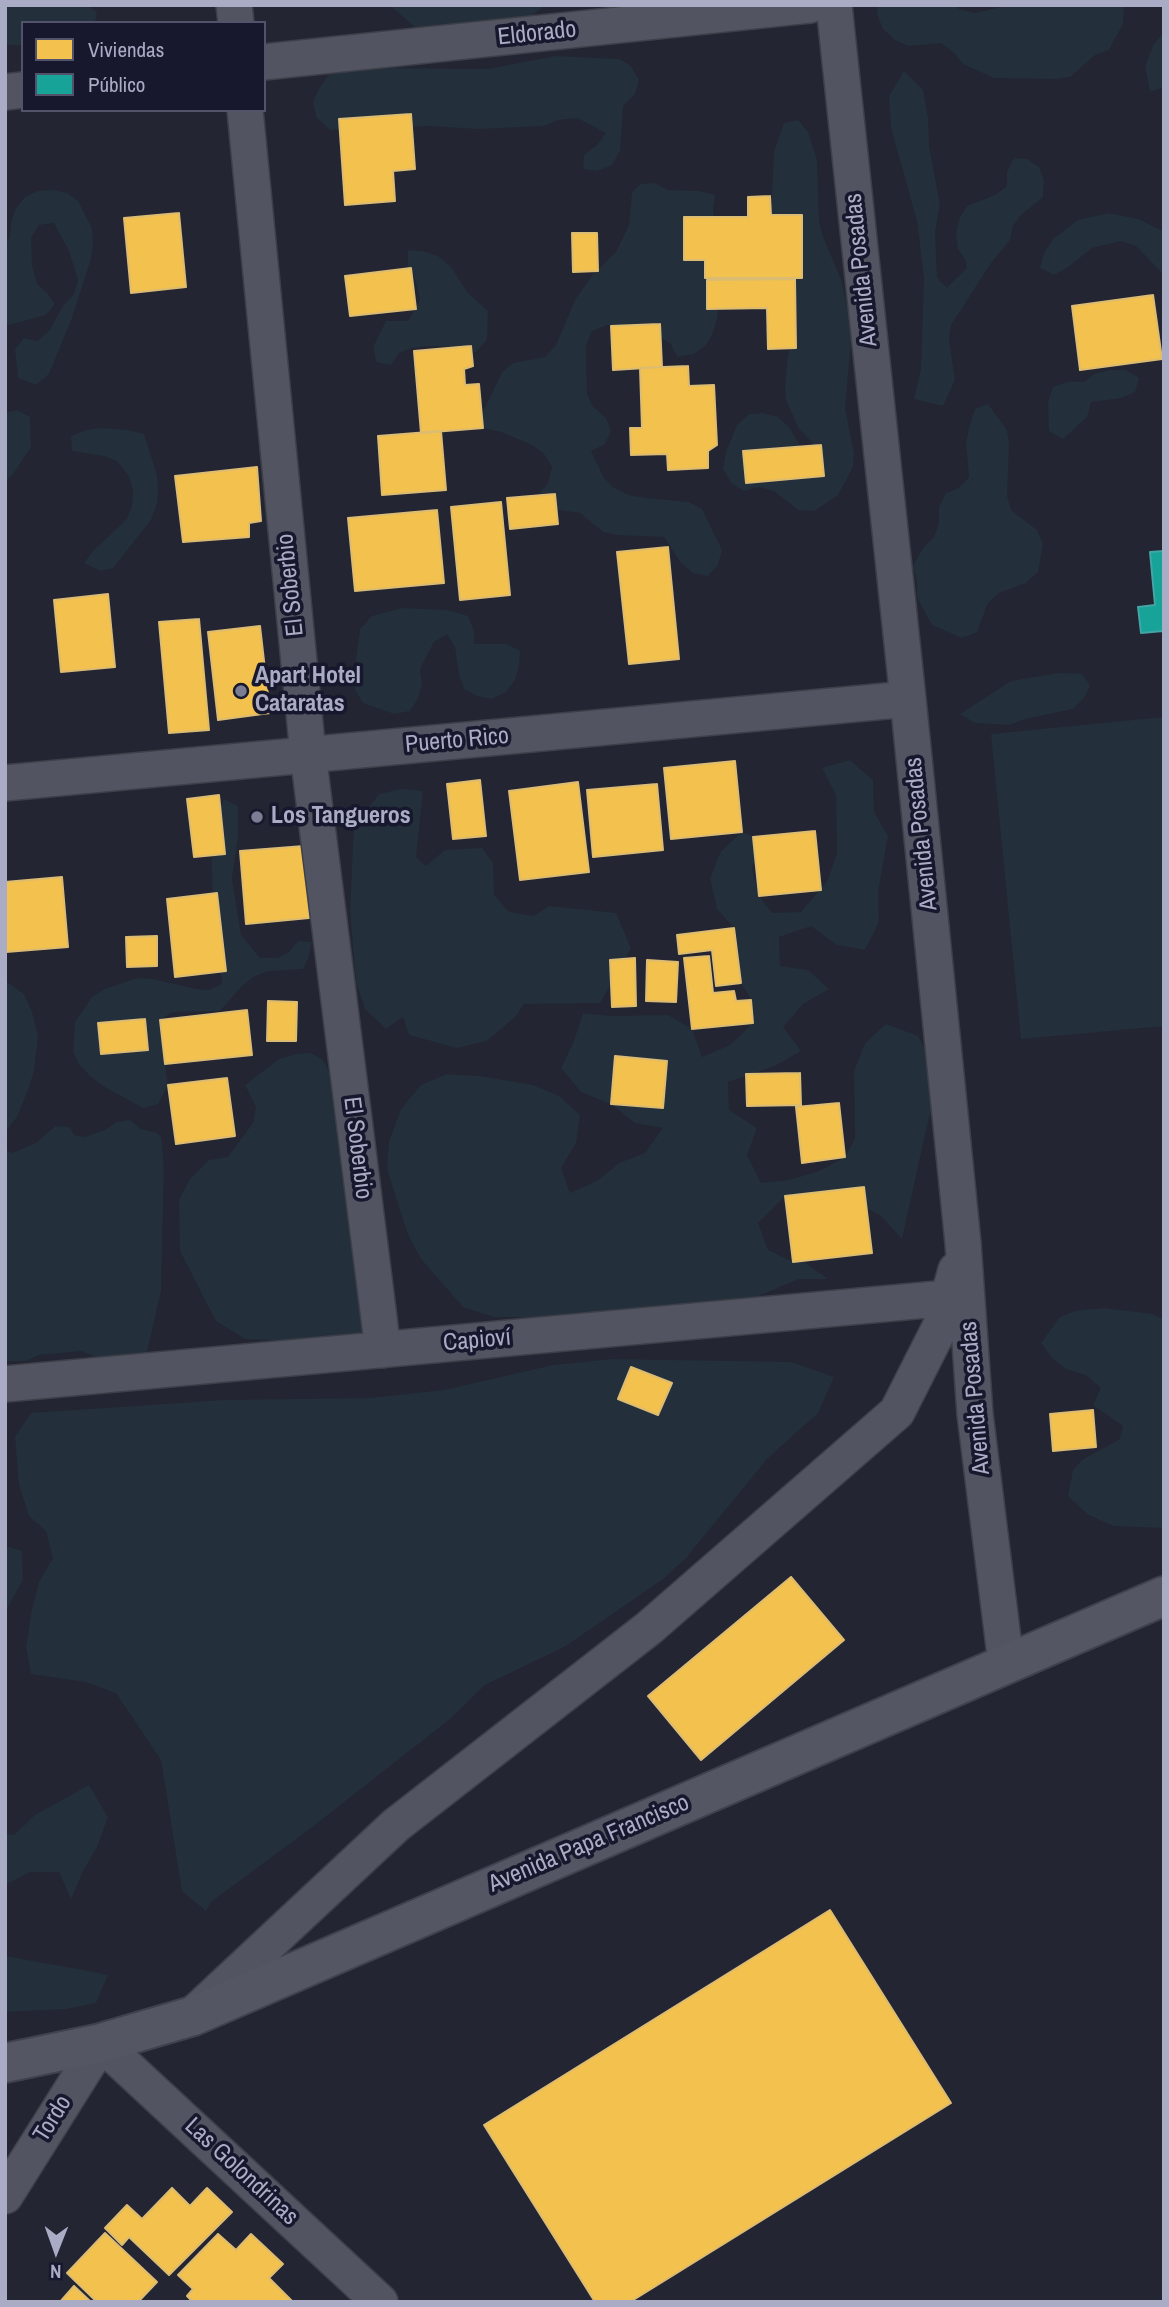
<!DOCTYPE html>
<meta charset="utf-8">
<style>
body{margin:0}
#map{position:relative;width:1169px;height:2307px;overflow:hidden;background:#232532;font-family:"Archivo Narrow",sans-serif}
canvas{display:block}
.frame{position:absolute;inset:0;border:7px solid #aaacc6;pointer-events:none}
.legend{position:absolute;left:21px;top:21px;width:245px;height:91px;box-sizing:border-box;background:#17182d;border:2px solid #52536a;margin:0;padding:9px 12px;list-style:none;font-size:21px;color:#aaacc6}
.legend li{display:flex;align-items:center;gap:14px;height:35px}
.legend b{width:35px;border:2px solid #52536a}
.north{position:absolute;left:21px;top:2216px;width:70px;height:70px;-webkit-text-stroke:5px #17182d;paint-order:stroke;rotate:181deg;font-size:19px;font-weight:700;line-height:28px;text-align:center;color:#aaacc6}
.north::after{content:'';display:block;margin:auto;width:24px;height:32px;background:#aaacc6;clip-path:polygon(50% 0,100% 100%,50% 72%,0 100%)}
</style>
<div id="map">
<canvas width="1169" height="2307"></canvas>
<div class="frame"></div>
<ul class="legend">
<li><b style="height:19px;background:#f2c14e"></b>Viviendas</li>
<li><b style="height:19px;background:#17a398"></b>Público</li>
</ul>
<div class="north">N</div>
</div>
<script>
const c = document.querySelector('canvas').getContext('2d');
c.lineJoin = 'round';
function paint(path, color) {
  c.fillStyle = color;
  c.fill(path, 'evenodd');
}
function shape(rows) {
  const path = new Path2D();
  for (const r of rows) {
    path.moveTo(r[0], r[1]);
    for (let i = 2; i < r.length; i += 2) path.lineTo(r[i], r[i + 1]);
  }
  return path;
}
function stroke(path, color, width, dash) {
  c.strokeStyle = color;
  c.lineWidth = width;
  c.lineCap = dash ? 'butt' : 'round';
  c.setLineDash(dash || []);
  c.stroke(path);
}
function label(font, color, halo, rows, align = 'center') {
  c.font = font + ' "Archivo Narrow",sans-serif';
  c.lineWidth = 7;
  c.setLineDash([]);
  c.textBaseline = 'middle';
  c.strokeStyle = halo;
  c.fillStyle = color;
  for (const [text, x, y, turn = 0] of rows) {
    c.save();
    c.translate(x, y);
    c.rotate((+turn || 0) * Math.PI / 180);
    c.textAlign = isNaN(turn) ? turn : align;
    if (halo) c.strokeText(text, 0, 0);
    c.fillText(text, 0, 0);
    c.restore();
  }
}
paint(shape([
 [5,5,87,5,97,12,95,23,23,23,23,45,5,45],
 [390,5,545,5,509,34,420,32],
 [878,5,956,5,959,9,975,13,1010,5,1122,5,1124,9,1123,24,1109,50,1095,55,1070,77,1055,79,994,78,963,64,953,52,941,43,908,46,895,40,883,29,877,14],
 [1164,32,1164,87,1150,92,1145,66,1154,44],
 [555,56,619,59,631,66,639,80,635,94,623,106,620,151,612,165,597,171,583,169,584,155,597,145,606,133,577,118,558,120,544,126,477,129,431,126,330,130,316,117,313,101,320,87,329,74,343,70,360,68,488,69],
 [904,71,923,90,928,118,929,146,940,204,935,232,937,277,947,288,967,268,966,261,958,249,956,234,959,219,967,206,995,195,1007,186,1007,172,1014,158,1027,159,1039,167,1044,180,1043,197,1021,215,1013,226,1010,240,991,263,951,325,949,339,955,380,943,406,914,399,921,369,924,279,917,221,891,128,889,96],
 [798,120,808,132,817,160,819,221,823,237,841,279,852,329,845,409,854,453,853,467,838,495,814,511,798,510,774,491,759,487,744,491,731,483,723,469,726,452,737,425,749,414,763,413,778,417,789,427,803,451,819,454,811,441,799,429,786,400,785,386,788,355,797,324,795,279,771,215,774,151,784,123],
 [655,183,668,190,699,191,715,195,713,210,719,241,716,273,716,290,719,304,717,318,713,333,706,345,694,354,677,357,671,344,644,328,607,325,592,331,586,345,587,394,593,407,606,418,611,431,605,444,591,451,604,478,614,488,629,495,646,498,689,502,702,509,722,550,718,565,708,576,693,573,681,563,664,537,618,535,603,532,580,513,546,508,539,494,548,483,552,467,544,454,532,445,501,432,483,428,483,412,502,372,513,363,545,357,556,345,575,300,593,274,616,252,629,225,632,192,641,184],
 [53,190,67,193,78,201,92,228,93,243,91,259,72,318,49,374,36,385,18,378,15,349,24,338,37,341,49,331,63,306,74,294,78,280,69,251,54,223,39,225,31,238,32,265,37,284,47,293,55,304,46,315,5,326,5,244,10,237,11,223,16,208,25,197,38,191],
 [1109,213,1138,219,1163,231,1164,275,1136,246,1121,241,1092,248,1067,268,1054,275,1040,268,1044,253,1053,239,1078,220],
 [408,250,423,251,438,256,452,268,467,292,488,311,487,340,476,352,446,346,427,346,412,348,399,353,391,365,376,362,373,347,386,321,408,321,420,301,417,285,411,268,408,268],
 [1110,370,1126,370,1139,378,1135,392,1121,398,1091,402,1087,417,1063,439,1049,431,1048,401,1053,387,1067,382,1084,382,1094,374],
 [988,404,1007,430,1009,445,1007,496,1011,510,1037,530,1043,544,1038,572,1026,583,999,593,988,603,977,632,962,638,932,625,917,597,917,581,913,566,923,548,934,537,939,523,939,507,946,493,959,488,969,477,966,443,970,424,975,409],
 [17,410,30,417,31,447,14,473,5,482,5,413],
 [100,428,128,430,144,434,157,475,158,490,157,504,151,520,113,568,100,571,84,563,94,550,127,519,132,505,133,491,129,476,117,461,104,456,72,451,71,436,86,430],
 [402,608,447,610,468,616,474,630,474,644,507,644,520,651,519,666,515,680,506,692,492,699,477,696,464,689,459,675,455,647,447,634,434,642,420,669,422,684,418,698,410,711,394,714,363,703,355,690,356,659,360,629,372,616],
 [1059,673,1082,674,1090,686,1084,698,1073,709,1025,719,1009,725,975,723,960,714,1011,681],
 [1164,717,1164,1026,1021,1039,991,734],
 [850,760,873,780,874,812,888,836,878,892,879,922,865,950,837,945,811,926,779,937,780,966,808,970,829,989,803,1004,783,1027,801,1051,775,1066,728,1082,729,1110,757,1128,747,1155,761,1183,789,1180,819,1171,845,1157,855,1138,854,1071,865,1043,886,1024,918,1036,933,1063,937,1092,928,1121,902,1239,881,1216,852,1200,785,1196,758,1223,768,1250,793,1262,803,1261,828,1279,799,1279,742,1303,713,1311,617,1309,588,1317,494,1317,463,1307,421,1259,407,1232,387,1169,389,1141,401,1109,421,1085,447,1074,479,1076,533,1085,559,1096,580,1115,576,1143,561,1168,570,1193,597,1181,619,1163,645,1153,663,1128,635,1123,611,1104,581,1092,561,1068,574,1041,583,1013,611,1016,668,1015,692,1029,702,1057,730,1045,753,1023,751,1000,741,983,734,928,717,909,710,878,721,851,742,832,761,839,752,869,759,896,772,913,801,912,828,880,837,853,836,795,822,768],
 [401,789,423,791,416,857,426,866,445,850,482,848,493,863,494,895,509,912,534,916,549,906,616,913,631,948,600,1003,524,1004,516,1016,487,1041,457,1048,409,1035,403,1017,386,1029,365,1009,356,982,350,910,354,827,379,794],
 [224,799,238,806,238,836,232,879,241,935,260,958,277,958,289,952,298,941,312,942,309,956,303,969,268,971,253,977,241,987,220,1011,172,1012,160,1020,166,1049,165,1064,168,1085,158,1104,143,1108,103,1086,90,1076,79,1064,73,1052,75,1022,92,997,105,989,137,978,153,979,196,989,209,990,222,984,213,907,212,872,212,842,218,813],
 [6,981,24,994,32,1012,38,1036,34,1071,28,1090,17,1117,5,1132],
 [311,1053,323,1060,330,1074,375,1311,368,1339,314,1342,245,1339,216,1321,180,1251,179,1200,190,1179,209,1160,228,1157,253,1123,256,1107,245,1085,279,1059,296,1054],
 [130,1120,141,1129,157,1133,161,1137,164,1168,161,1291,147,1352,130,1361,105,1361,81,1351,39,1355,26,1361,5,1361,5,1149,12,1153,36,1143,55,1126,70,1127,74,1135,85,1137,105,1130,117,1122],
 [1103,1308,1153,1314,1164,1320,1164,1528,1113,1526,1087,1514,1068,1496,1073,1470,1082,1460,1120,1439,1123,1426,1093,1405,1101,1388,1086,1375,1066,1369,1052,1358,1041,1343,1060,1317,1075,1311],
 [612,1359,791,1362,834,1377,818,1413,767,1459,686,1558,663,1579,566,1646,485,1685,450,1719,311,1828,211,1902,206,1911,182,1891,161,1760,116,1693,86,1682,31,1674,26,1647,32,1609,39,1582,53,1558,46,1531,29,1516,19,1485,15,1437,31,1413,223,1400,370,1398,444,1390,553,1365],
 [5,1546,22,1551,23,1580,5,1612],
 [89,1785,108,1817,97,1847,83,1871,71,1899,59,1872,30,1872,5,1885,5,1833,14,1835,35,1815],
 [5,1956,78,1969,108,1975,96,2003,66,2009,5,2012]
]), '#232f3b');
const homes = shape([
 [411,114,415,169,393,171,395,201,345,205,339,119,411,114],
 [770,196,771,215,802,215,802,278,705,278,705,260,684,260,684,217,748,217,748,197,770,196],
 [179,213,186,287,131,293,124,218,179,213],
 [572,233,597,233,598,271,573,272,572,233],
 [411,268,416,309,350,316,345,276,411,268],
 [795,279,796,348,768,349,767,308,707,309,707,280,795,279],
 [1153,295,1162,359,1080,370,1072,306,1153,295],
 [660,324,662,367,613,370,611,326,660,324],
 [471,346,473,366,464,369,465,385,479,384,483,428,421,433,414,351,471,346],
 [688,366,689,386,714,385,717,445,708,451,708,468,668,470,667,454,631,455,630,428,642,428,640,368,688,366],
 [441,431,446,490,382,495,378,436,441,431],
 [821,445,824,476,746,483,743,451,821,445],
 [257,467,261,521,249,523,249,537,183,542,175,476,257,467],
 [555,494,558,524,510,529,507,498,555,494],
 [501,502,510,595,460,600,451,507,501,502],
 [437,510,444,583,355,591,348,518,437,510],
 [668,547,679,659,629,664,617,552,668,547],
 [108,594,115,667,61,672,54,600,108,594],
 [199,619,209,730,169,733,159,622,199,619],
 [260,626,270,713,218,720,208,632,260,626],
 [735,761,742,832,671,839,664,768,735,761],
 [480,780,486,836,453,839,447,784,480,780],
 [578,782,589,872,520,880,509,791,578,782],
 [657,784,663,850,593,857,587,790,657,784],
 [219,795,225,854,194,857,187,799,219,795],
 [815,831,821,890,759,896,753,837,815,831],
 [304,846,309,918,246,924,240,851,304,846],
 [62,877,68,947,6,952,5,882,62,877],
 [217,893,226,971,175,977,167,899,217,893],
 [734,928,741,983,716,986,712,950,679,954,677,935,734,928],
 [157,936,157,966,127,967,126,937,157,936],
 [709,956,713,993,734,991,736,1001,751,1000,753,1023,692,1029,684,958,709,956],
 [635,958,636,1006,612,1007,610,960,635,958],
 [647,960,678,962,676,1002,646,1001,647,960],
 [268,1001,297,1002,296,1041,267,1041,268,1001],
 [247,1010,252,1055,165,1064,160,1020,247,1010],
 [145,1019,148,1050,101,1054,98,1023,145,1019],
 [615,1056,667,1061,663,1108,611,1104,615,1056],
 [800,1073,801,1105,747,1106,746,1074,800,1073],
 [227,1078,235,1136,176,1144,168,1085,227,1078],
 [839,1103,845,1157,802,1163,796,1107,839,1103],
 [864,1187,872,1253,793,1262,785,1196,864,1187],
 [631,1367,672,1383,658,1415,618,1399,631,1367],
 [1093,1410,1096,1447,1053,1451,1050,1414,1093,1410],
 [791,1577,844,1640,701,1760,648,1696,791,1577],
 [830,1910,951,2103,630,2302,595,2302,484,2125,830,1910],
 [172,2188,190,2206,207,2188,232,2212,169,2275,129,2237,122,2245,105,2228,127,2205,142,2219,172,2188],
 [105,2233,157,2282,138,2302,97,2302,67,2273,105,2233],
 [218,2234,236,2250,251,2234,283,2264,269,2278,293,2302,193,2302,187,2296,193,2289,178,2275,218,2234],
 [74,2286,91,2302,60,2302,74,2286]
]);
paint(homes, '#f2c14e');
stroke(homes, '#dcbb72', 2);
const public = shape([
 [1164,551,1164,640,1163,631,1141,633,1138,607,1155,605,1150,552,1164,551]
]);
paint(public, '#17a398');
stroke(public, '#43a6a6', 2);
const minor = shape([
 [234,5,236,23],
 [834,5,908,699,963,1243,975,1414,1006,1663],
 [264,62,810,5],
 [5,92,23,90],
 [245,110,308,754,383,1350],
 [5,783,908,699],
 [5,1384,948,1298],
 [198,2010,396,1825,649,1628,897,1412,940,1327,956,1270],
 [5,2196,101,2043,380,2302]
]);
const major = shape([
 [5,2063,101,2043,193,2016,1164,1596]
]);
stroke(minor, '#3d3f49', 38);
stroke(major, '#40414f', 42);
stroke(minor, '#535461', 35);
stroke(major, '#555663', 38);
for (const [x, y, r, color] of [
 [241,691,7,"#7b7d92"],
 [257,817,7,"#7b7d92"]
]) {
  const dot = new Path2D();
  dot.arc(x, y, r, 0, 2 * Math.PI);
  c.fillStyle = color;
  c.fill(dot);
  stroke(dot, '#17182d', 2.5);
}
label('24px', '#aaacc6', '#17182d', [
 ["Eldorado",537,34,-6],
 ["Avenida Posadas",862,270,-96],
 ["El Soberbio",291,585,-96],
 ["Puerto Rico",457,741,-5],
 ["Avenida Posadas",922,834,-96],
 ["El Soberbio",357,1148,83],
 ["Capioví",477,1341,-5],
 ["Avenida Posadas",976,1398,-95],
 ["Avenida Papa Francisco",589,1844,-23],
 ["Tordo",53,2119,-58],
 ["Las Golondrinas",241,2172,43]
]);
label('bold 24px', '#aaacc6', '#17182d', [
 ["Apart Hotel",255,677],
 ["Cataratas",255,705],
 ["Los Tangueros",271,817]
], 'left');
</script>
